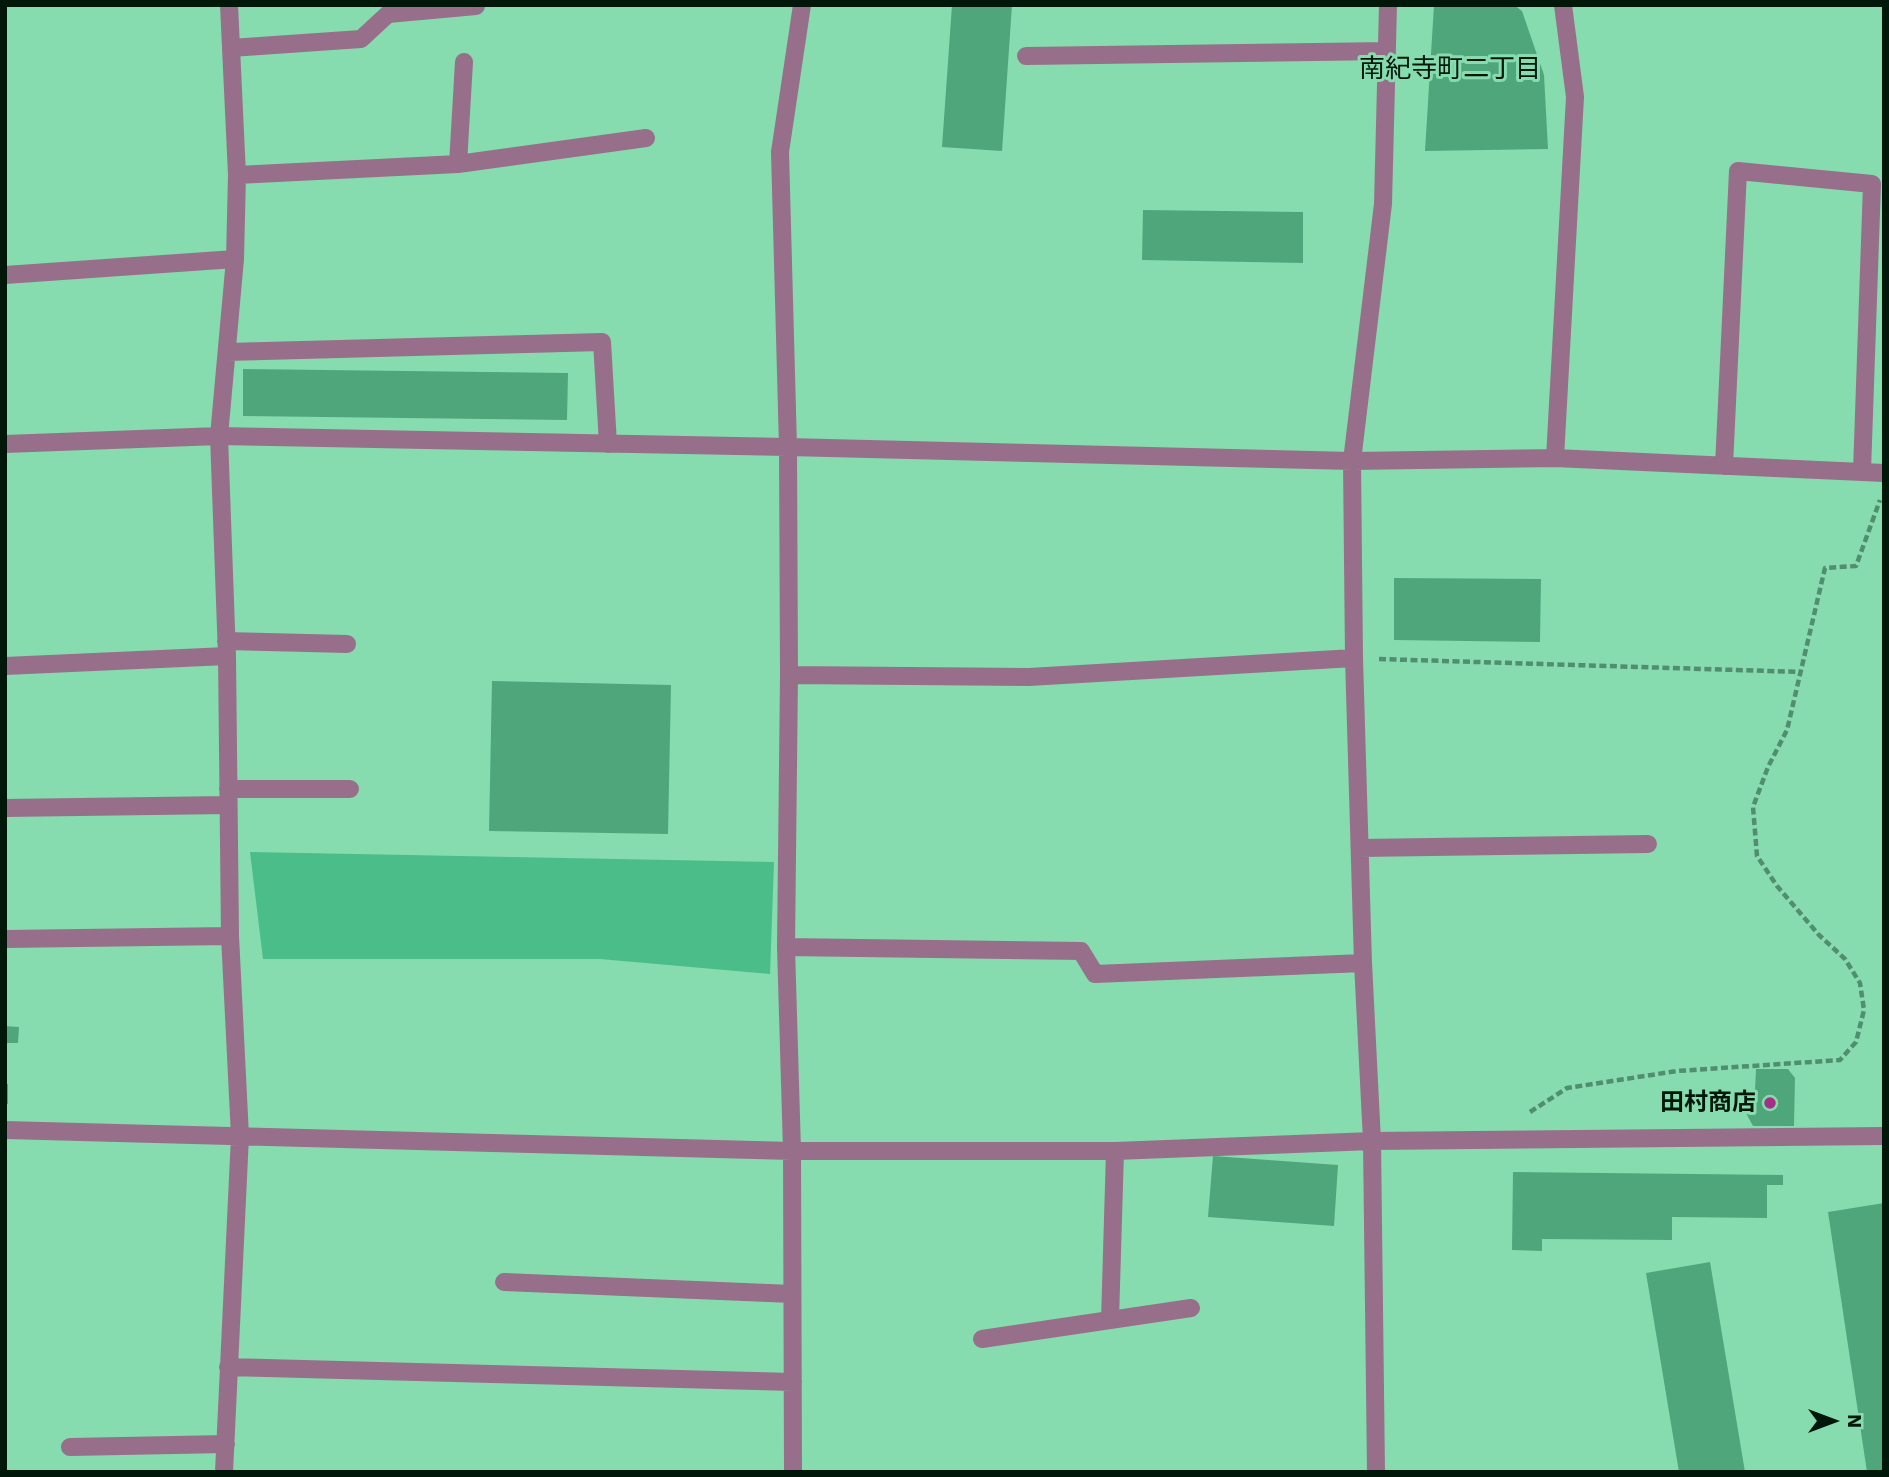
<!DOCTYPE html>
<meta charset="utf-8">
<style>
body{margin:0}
#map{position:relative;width:1889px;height:1477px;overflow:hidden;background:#86dcaf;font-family:"Work Sans",sans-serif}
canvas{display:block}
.frame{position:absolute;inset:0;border:7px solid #00170a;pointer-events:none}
.north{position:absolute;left:1798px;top:1386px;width:70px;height:70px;-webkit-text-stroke:5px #86dcaf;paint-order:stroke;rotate:90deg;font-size:19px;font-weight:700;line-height:28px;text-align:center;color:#00170a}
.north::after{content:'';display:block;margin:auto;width:24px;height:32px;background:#00170a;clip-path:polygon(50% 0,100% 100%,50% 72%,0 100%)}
</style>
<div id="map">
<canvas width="1889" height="1477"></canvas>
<div class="frame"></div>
<div class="north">N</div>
</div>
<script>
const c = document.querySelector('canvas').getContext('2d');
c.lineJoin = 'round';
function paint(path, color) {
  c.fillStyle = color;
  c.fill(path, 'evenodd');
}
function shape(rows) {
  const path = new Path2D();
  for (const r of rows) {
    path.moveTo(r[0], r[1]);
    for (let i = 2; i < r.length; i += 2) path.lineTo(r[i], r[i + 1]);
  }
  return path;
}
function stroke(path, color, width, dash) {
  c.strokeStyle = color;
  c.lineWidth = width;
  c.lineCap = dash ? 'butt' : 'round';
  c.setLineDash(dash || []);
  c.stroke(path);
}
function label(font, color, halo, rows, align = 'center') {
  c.font = font + ' "Work Sans","Noto Sans JP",sans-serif';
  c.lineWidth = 6;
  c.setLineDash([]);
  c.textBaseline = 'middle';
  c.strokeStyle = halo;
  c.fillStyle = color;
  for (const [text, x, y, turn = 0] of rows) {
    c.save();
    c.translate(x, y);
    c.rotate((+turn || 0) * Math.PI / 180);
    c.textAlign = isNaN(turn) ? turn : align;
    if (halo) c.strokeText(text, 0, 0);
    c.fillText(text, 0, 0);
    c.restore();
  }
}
paint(shape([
 [250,852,774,862,770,974,600,959,263,959]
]), '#4bbd88');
paint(shape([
 [952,5,1012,5,1002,151,942,147],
 [1434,5,1514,5,1522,11,1544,75,1548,149,1425,151],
 [1143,210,1303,212,1303,263,1142,260],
 [243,369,568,373,567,420,243,416],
 [1394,578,1541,579,1540,642,1394,640],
 [492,681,671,685,668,834,489,831],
 [5,1026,19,1027,18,1043,5,1043],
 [1756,1069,1788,1069,1795,1078,1794,1126,1753,1126,1747,1115,1746,1091,1755,1090],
 [5,1084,8,1084,8,1104,5,1104],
 [1213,1156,1338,1165,1334,1226,1208,1217],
 [1513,1172,1783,1175,1783,1185,1767,1185,1767,1218,1672,1217,1672,1240,1542,1239,1542,1251,1512,1250],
 [1884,1203,1884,1472,1867,1472,1828,1212],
 [1710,1262,1745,1472,1679,1472,1646,1273]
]), '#4fa67b');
stroke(shape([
 [1379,659,1802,672],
 [1530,1112,1567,1088,1677,1071,1840,1060,1856,1042,1864,1010,1860,983,1845,959,1819,935,1777,886,1757,856,1753,807,1768,767,1787,730,1825,568,1856,566,1880,500]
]), '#518e6e', 4.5, [7, 3.5]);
stroke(shape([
 [231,48,361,39,388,14,476,6],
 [1026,56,1387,51],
 [458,164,464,62],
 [237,175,458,164,646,138],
 [5,275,235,259],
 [227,352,602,342,608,444],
 [5,444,219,436,788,447,1352,461,1555,458,1884,473],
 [1555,458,1575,97,1563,5],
 [1724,466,1738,171,1872,184,1862,471],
 [226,641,347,644],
 [5,666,227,656],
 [789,675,1029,677,1354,658],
 [228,789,350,789],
 [5,808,228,805],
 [1360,848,1648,844],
 [5,939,230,936],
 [786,947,1081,951,1095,974,1363,963],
 [5,1130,792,1151,1115,1151,1372,1141,1884,1136],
 [504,1282,792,1294],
 [1110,1320,1115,1151],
 [982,1339,1191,1308],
 [228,1367,793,1382],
 [70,1447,226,1444],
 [224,1472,240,1136,230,936,227,656,219,436,235,259,237,175,229,5],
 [793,1472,792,1151,786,947,789,675,788,447,780,152,802,5],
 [1376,1472,1372,1141,1363,963,1354,658,1352,461,1383,204,1388,5]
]), '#986f8a', 18);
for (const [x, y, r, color] of [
 [1770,1103,7,"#a63088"]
]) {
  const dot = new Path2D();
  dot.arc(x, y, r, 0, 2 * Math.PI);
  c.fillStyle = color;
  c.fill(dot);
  stroke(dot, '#86dcaf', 2.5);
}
label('bold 24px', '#00170a', '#86dcaf', [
 ["田村商店",1756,1103]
], 'right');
label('26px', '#00170a', '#86dcaf', [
 ["南紀寺町二丁目",1450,69]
]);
</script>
